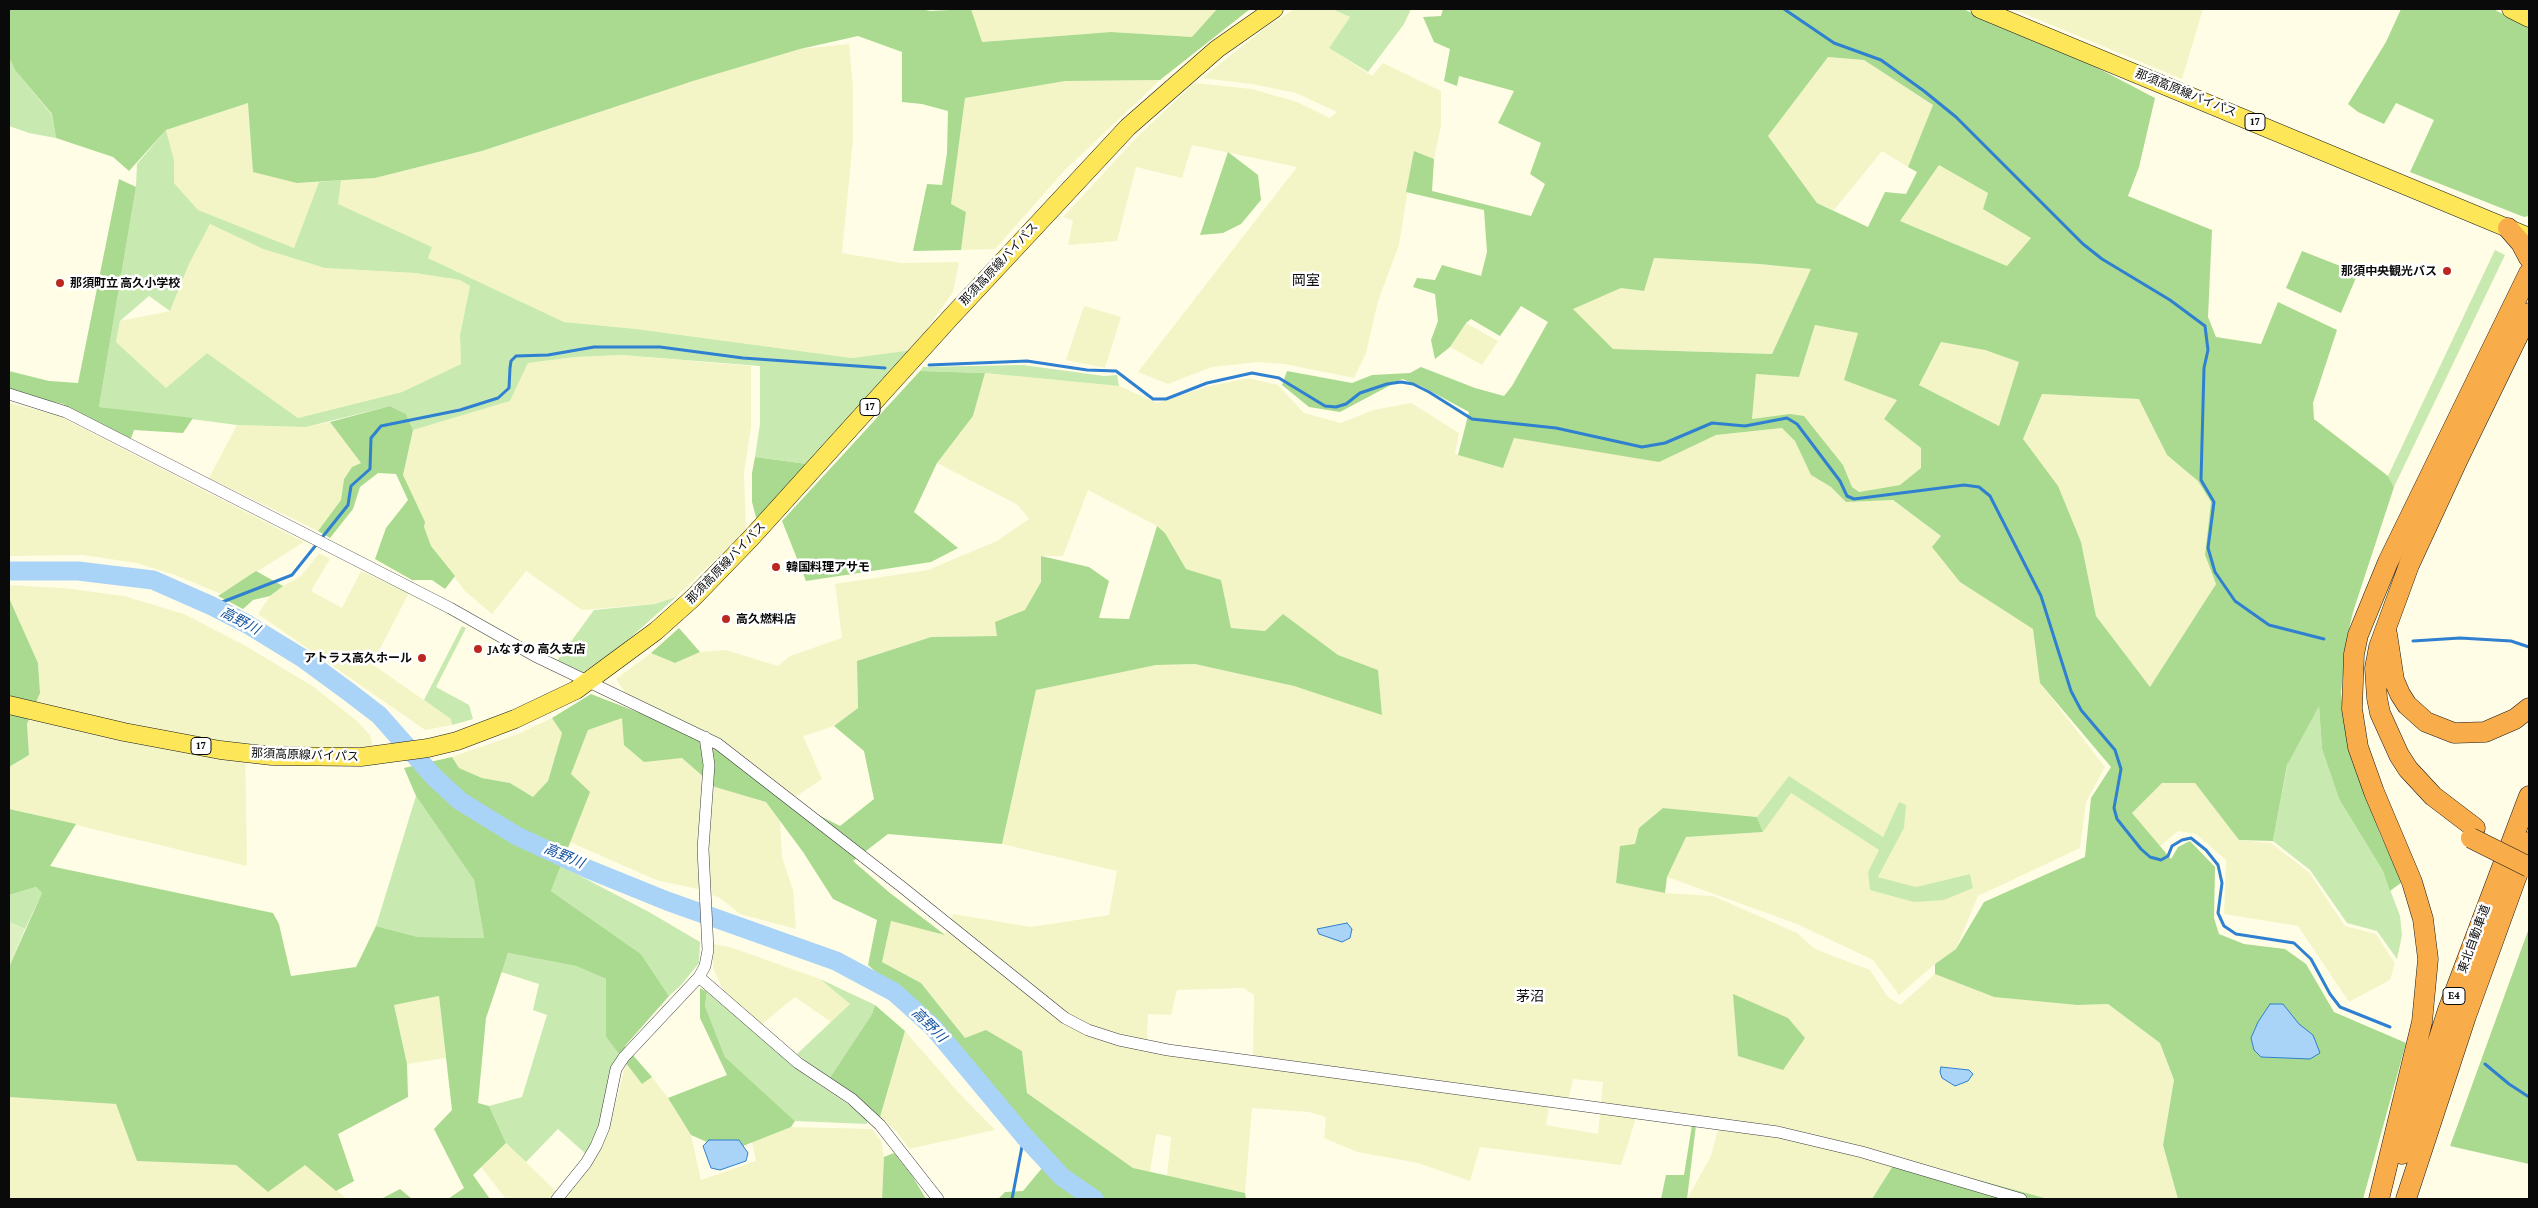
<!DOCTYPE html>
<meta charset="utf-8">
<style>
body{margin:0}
#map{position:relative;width:2538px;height:1208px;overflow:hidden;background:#fffde6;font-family:"Crimson Pro",serif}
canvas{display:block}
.frame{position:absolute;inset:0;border:10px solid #0a0a0a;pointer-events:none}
</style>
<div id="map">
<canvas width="2538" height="1208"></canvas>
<div class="frame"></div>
</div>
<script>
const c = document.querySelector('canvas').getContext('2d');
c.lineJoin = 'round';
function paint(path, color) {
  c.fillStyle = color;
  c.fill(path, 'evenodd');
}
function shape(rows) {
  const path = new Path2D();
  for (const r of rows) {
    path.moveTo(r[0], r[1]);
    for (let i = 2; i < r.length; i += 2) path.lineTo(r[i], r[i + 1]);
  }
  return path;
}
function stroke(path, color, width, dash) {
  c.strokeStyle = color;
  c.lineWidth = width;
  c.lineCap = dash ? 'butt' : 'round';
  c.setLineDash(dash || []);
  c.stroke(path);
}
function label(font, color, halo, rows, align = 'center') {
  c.font = font + ' "Crimson Pro","Noto Sans JP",serif';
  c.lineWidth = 5;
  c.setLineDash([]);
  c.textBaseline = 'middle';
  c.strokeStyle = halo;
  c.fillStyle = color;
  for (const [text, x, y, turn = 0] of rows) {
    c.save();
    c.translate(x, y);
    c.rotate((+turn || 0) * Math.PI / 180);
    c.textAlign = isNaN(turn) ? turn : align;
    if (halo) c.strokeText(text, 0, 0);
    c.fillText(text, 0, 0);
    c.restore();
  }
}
paint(shape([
 [971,9,1217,9,1192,37,1111,32,981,42],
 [1295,9,1332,9,1350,17,1329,48,1372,76,1383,63,1441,91,1441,126,1434,159,1414,151,1399,245,1378,301,1366,353,1354,378,1284,364,1258,362,1212,367,1168,384,1138,372,1297,167,1192,145,1182,178,1136,167,1117,241,1068,245,1073,220,1063,217,1138,136,1194,83,1252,89,1297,102,1330,118,1337,112,1296,93,1252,84,1202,78,1270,24],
 [2013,9,2203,9,2182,79],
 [849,44,853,88,853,140,842,253,901,263,959,262,953,292,912,350,852,358,636,329,564,322,428,258,432,247,337,204,341,180,375,178,482,151,693,81,800,49],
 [1828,57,1864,60,1933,105,1908,167,1882,151,1834,210,1817,203,1768,136],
 [1160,80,1065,170,995,249,961,250,966,212,951,204,965,98,1065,81],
 [248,103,297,183,319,182,294,248,198,210,174,183,174,160,166,130],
 [1939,165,1988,193,1983,209,2032,238,2007,266,1900,221],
 [210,224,263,249,325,268,415,273,460,280,470,286,460,335,461,364,402,392,298,418,207,353,166,388,116,342,120,321,170,311,189,264],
 [1653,258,1759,264,1811,269,1772,354,1613,349,1572,309,1621,288,1643,291],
 [1084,306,1121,317,1105,368,1066,360],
 [1466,323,1498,341,1482,365,1450,347],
 [1815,325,1858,333,1899,398,1884,419,1921,448,1921,468,1900,485,1859,492,1852,488,1843,465,1804,416,1752,419,1756,374,1799,377],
 [1941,342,1985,350,2020,362,1999,426,1919,385],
 [622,355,751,366,751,427,744,473,746,530,676,597,655,604,582,610,526,571,492,614,465,591,431,546,403,475,413,430,510,401,528,363,575,357],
 [985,373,1119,386,1157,403,1206,387,1248,378,1278,385,1304,413,1341,423,1373,410,1411,403,1459,433,1455,454,1502,467,1514,438,1716,435,1782,428,1794,438,1811,475,1831,487,1846,502,1892,500,1941,536,1960,582,2034,629,2040,683,2105,767,2086,802,2080,848,1978,896,1956,949,1935,964,1899,995,1873,960,1797,924,1667,877,1686,837,1762,832,1791,793,1879,850,1868,872,1871,890,1973,888,1970,874,1916,887,1878,877,1904,828,1899,802,1883,837,1789,776,1757,817,1663,808,1635,845,1616,883,1665,893,1713,896,1797,933,1815,949,1870,970,1887,996,1900,1005,1935,974,1994,997,2077,1005,2108,1004,2160,1043,2174,1080,2163,1145,2178,1199,2048,1199,1898,1158,1872,1199,1687,1199,1711,1156,1720,1121,1639,1109,1621,1165,1480,1147,1470,1181,1418,1163,1357,1152,1324,1138,1326,1117,1309,1112,1252,1108,1245,1193,1167,1176,1171,1137,1156,1134,1150,1172,1133,1168,1027,1093,1022,1051,966,1039,921,983,882,962,891,921,945,934,953,914,1031,927,1109,915,1117,871,1002,844,1036,690,1156,665,1195,664,1294,686,1382,714,1378,670,1338,655,1283,615,1265,631,1231,628,1220,580,1186,569,1165,533,1157,526,1088,490,1063,556,1041,556,1041,582,1025,611,996,622,997,636,931,637,857,661,858,708,834,726,803,736,822,779,795,797,627,695,616,679,651,653,675,663,700,652,726,650,778,666,790,656,842,638,835,584,928,570,997,541,1029,519,1018,505,937,463,973,416],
 [1243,988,1254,995,1253,1057,1147,1043,1148,1014,1171,1015,1177,990],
 [1573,1079,1603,1082,1598,1134,1546,1125,1551,1096,1569,1098],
 [2042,394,2140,399,2167,455,2198,481,2211,502,2205,555,2216,584,2150,688,2096,616,2081,542,2023,439],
 [9,403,57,415,304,542,221,594,175,575,136,563,83,555,9,556],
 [330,422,361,463,352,467,344,478,341,500,318,531,209,478,237,425,306,427],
 [319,553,330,559,311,591,342,608,361,571,409,593,372,664,451,719,452,725,425,730,258,614,270,596,283,586,301,576],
 [9,585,64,588,124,596,184,614,244,645,314,687,357,721,370,735,373,747,291,750,245,743,247,866,9,809,9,767,29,755,27,724,40,693,38,663,9,598],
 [623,717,644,761,682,758,715,787,766,802,780,821,782,857,793,890,796,929,740,914,720,898,697,889,656,880,570,842,589,792,571,774,588,730],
 [552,718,562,732,548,782,533,797,510,783,482,778,459,768,452,757,518,734],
 [2162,783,2195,783,2239,840,2271,843,2309,872,2345,926,2376,934,2395,963,2390,980,2349,1002,2298,926,2224,914,2226,860,2196,834,2178,831,2159,847,2132,813],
 [713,944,730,947,820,979,850,1004,831,1022,795,997,762,1024,724,991,713,968],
 [439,996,446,1058,407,1064,394,1005],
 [905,1031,958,1092,995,1130,909,1149,897,1132,880,1117],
 [626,1063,642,1084,652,1077,668,1098,691,1135,701,1180,756,1161,752,1142,791,1127,872,1129,881,1141,884,1157,882,1199,506,1199,481,1167,506,1143,563,1198,610,1124],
 [9,1097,116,1104,138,1161,236,1165,268,1192,305,1164,347,1199,9,1199]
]), '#f4f5c7');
paint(shape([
 [1332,9,1411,9,1404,24,1368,72,1329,48,1350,17],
 [9,58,15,70,52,115,56,138,29,133,9,126],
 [166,130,174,160,174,183,198,210,294,248,319,182,341,180,338,204,432,247,428,258,564,322,636,329,852,358,912,350,807,464,755,457,760,424,760,366,622,355,575,357,528,363,510,401,413,430,406,414,390,406,306,427,237,425,99,407,136,187,137,164],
 [210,224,263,249,325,268,415,273,460,280,470,286,460,335,461,364,402,392,298,418,207,353,166,388,116,342,120,321,149,296,170,311,189,264],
 [2495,250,2505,255,2394,487,2388,476],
 [1023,365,1104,376,1117,375,1119,386,985,373,920,371,923,367],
 [676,597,620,647,582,673,556,662,594,610,655,604],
 [462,626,466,628,436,687,469,705,473,719,452,725,451,719,424,700],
 [2319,705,2322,749,2339,799,2383,871,2400,916,2402,935,2397,959,2377,931,2347,923,2310,870,2273,841,2288,761],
 [1789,776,1883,837,1899,802,1906,805,1904,828,1878,877,1916,887,1970,874,1973,888,1944,900,1914,902,1870,890,1868,872,1879,850,1791,793,1763,832,1757,817],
 [416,796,474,880,484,938,418,937,376,926],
 [561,866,649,912,700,942,699,963,681,985,669,996,641,954,551,891],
 [36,887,42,893,25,929,9,922,9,895],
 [508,953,576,966,606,979,606,1037,619,1054,613,1064,599,1127,586,1154,558,1129,526,1162,506,1143,489,1106,522,1097,547,1015,533,1010,539,984,501,972],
 [820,979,875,1005,872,1014,829,1079,797,1054,850,1004],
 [707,992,805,1075,867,1117,867,1124,795,1121,725,1057,705,1006]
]), '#c8e9b0');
paint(shape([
 [9,9,921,9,930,11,971,9,982,42,1111,32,1192,37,1217,9,1250,9,1160,80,1065,81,965,98,951,204,966,212,961,250,913,251,927,184,942,185,947,153,948,111,922,104,902,102,902,52,858,36,800,49,693,81,482,151,375,178,297,183,253,172,248,103,166,130,129,171,113,157,56,138,52,114,15,70,9,58],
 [1443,9,1963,9,2086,62,2155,98,2139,167,2128,196,2212,230,2208,317,2216,337,2261,344,2278,302,2337,330,2313,403,2314,419,2388,476,2394,487,2353,612,2347,637,2341,692,2344,720,2356,767,2380,834,2402,882,2390,891,2383,871,2339,799,2322,749,2319,706,2287,765,2273,841,2239,840,2195,783,2162,783,2132,813,2171,859,2178,847,2190,841,2215,867,2214,918,2219,934,2244,944,2285,949,2306,964,2334,1012,2406,1043,2363,1199,2178,1199,2163,1145,2174,1080,2160,1043,2108,1004,2077,1005,1994,997,1935,974,1935,964,1956,949,1984,902,2085,857,2091,798,2111,767,2040,683,2033,629,1960,582,1932,547,1941,536,1893,500,1846,502,1831,487,1811,475,1795,441,1782,428,1716,435,1659,462,1514,438,1503,468,1458,455,1469,412,1421,386,1402,379,1340,412,1309,407,1282,385,1287,371,1352,383,1372,375,1410,373,1421,367,1475,388,1504,396,1512,386,1548,322,1521,306,1500,336,1471,319,1466,323,1450,347,1435,359,1431,340,1438,321,1435,294,1413,287,1417,278,1435,280,1442,265,1481,276,1487,252,1484,210,1406,192,1414,151,1434,159,1432,191,1531,216,1545,184,1530,174,1541,143,1498,123,1514,91,1459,76,1457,86,1444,81,1450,49,1434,42,1423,17,1441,16],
 [1828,57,1864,60,1933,105,1908,167,1917,172,1906,194,1885,192,1868,227,1817,203,1768,136],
 [1939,165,1988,193,1983,209,2031,238,2007,266,1900,221],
 [1654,258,1759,264,1811,269,1772,354,1613,349,1573,309,1621,288,1644,291],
 [1815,325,1858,333,1844,380,1897,400,1884,419,1921,448,1921,468,1900,485,1859,492,1852,487,1843,465,1804,416,1790,414,1752,419,1756,374,1799,377],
 [1941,342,1985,350,2019,362,1999,426,1919,385],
 [2042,394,2139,399,2167,455,2198,481,2211,502,2205,555,2216,584,2150,687,2096,616,2081,542,2058,486,2023,439],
 [2401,9,2493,9,2529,27,2529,216,2524,217,2410,172,2434,120,2396,103,2384,124,2358,112,2348,104,2386,42],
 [1228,152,1258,175,1261,200,1241,224,1223,233,1200,235],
 [119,179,136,187,99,407,193,418,183,433,134,430,130,441,63,404,9,392,9,371,49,381,78,383],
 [2302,251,2358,273,2341,313,2286,288],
 [920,371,985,373,973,416,937,463,914,512,958,548,931,562,806,581,782,521],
 [390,406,406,414,413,430,403,475,425,522,424,527,431,546,455,576,445,589,432,580,412,580,375,559,386,528,408,500,396,474,378,473,360,487,353,509,330,538,318,531,341,500,344,479,352,467,361,463,330,422],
 [755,457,807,464,757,521,752,502,752,473],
 [1157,526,1165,533,1186,569,1221,580,1231,628,1265,631,1283,614,1338,655,1378,670,1382,715,1294,686,1195,664,1156,665,1036,690,1002,844,888,834,853,861,890,893,945,935,891,921,882,962,921,983,965,1038,986,1030,1022,1051,1027,1093,1133,1168,1245,1193,1246,1199,998,1199,1005,1192,1023,1191,1052,1156,945,1033,868,965,877,920,833,899,803,852,766,802,715,787,682,758,644,762,624,745,622,718,588,730,571,774,590,792,551,891,641,954,669,996,625,1046,652,1077,642,1084,606,1037,606,979,576,966,508,953,486,1018,478,1103,489,1106,506,1143,473,1175,490,1199,448,1199,464,1188,434,1129,452,1110,439,996,394,1005,407,1064,408,1097,338,1134,354,1181,336,1191,305,1165,268,1192,236,1165,137,1161,116,1104,9,1097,9,967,42,893,36,887,9,895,9,809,76,824,50,866,273,913,279,924,291,976,356,967,376,926,418,937,484,938,474,880,416,796,404,768,452,757,459,768,482,778,510,783,533,797,548,781,562,733,552,718,591,694,668,724,717,748,779,795,840,826,874,799,864,751,834,726,858,708,857,661,931,637,997,636,995,622,1025,610,1041,582,1041,556,1089,567,1109,581,1099,618,1129,619],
 [256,571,283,586,270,596,253,600,243,609,218,596],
 [9,598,38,663,40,693,27,724,29,755,9,767],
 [679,628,700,652,675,663,651,653],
 [1663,808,1757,817,1763,832,1686,837,1667,877,1665,893,1616,883,1620,846,1635,844,1639,828],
 [2529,928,2529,1164,2450,1146],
 [700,988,707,992,705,1006,725,1057,795,1121,791,1127,743,1146,739,1140,709,1140,707,1142,691,1135,668,1098,727,1075,700,1018],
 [1733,994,1788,1018,1805,1038,1783,1070,1738,1056],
 [875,1005,905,1031,880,1117,829,1079,872,1014],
 [1692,1125,1696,1125,1687,1199,1661,1199,1666,1175,1684,1175],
 [894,1153,913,1177,926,1199,882,1199,884,1157],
 [1898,1158,2048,1199,1872,1199],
 [400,1189,412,1199,381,1199]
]), '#a9da8f');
paint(shape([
 [9,922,25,929,9,967]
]), '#dcf0c2');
const water = shape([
 [1347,923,1352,929,1350,938,1342,942,1319,934,1317,929,1347,923],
 [2270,1004,2283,1004,2299,1024,2313,1035,2320,1053,2310,1059,2261,1057,2254,1050,2251,1038,2258,1022,2270,1004],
 [1941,1067,1969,1070,1973,1074,1968,1081,1955,1086,1942,1078,1940,1072,1941,1067],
 [709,1140,739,1140,748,1153,746,1161,720,1170,711,1168,703,1146,709,1140]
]);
paint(water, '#aad3f8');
stroke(water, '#2f80d1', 1);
stroke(shape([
 [1784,9,1834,43,1881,60,1924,91,1956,117,2083,244,2102,259,2170,300,2205,326,2208,350,2204,368,2201,480,2214,502,2208,548,2215,572,2235,601,2269,625,2324,639],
 [929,365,1027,361,1087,370,1116,371,1153,399,1166,399,1207,383,1252,373,1279,378,1325,406,1336,407,1346,404,1360,393,1387,384,1401,382,1413,384,1429,392,1472,419,1556,428,1642,447,1665,443,1712,423,1745,426,1787,418,1797,424,1840,481,1847,496,1854,499,1964,485,1979,487,1990,496,2041,596,2071,691,2081,710,2115,750,2121,769,2114,808,2117,819,2141,849,2150,857,2161,860,2168,856,2172,846,2182,840,2191,838,2206,850,2218,865,2222,883,2218,913,2224,926,2236,934,2294,943,2311,959,2330,994,2340,1007,2390,1027],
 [212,606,292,575,348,505,351,486,370,469,371,438,381,426,460,410,498,398,509,388,510,368,511,361,516,356,548,355,594,347,660,347,743,358,885,368],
 [2413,641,2460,638,2511,641,2529,647],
 [2485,1064,2509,1084,2529,1097],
 [1012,1199,1024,1136]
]), '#2f80d1', 3);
stroke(shape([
 [9,571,78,571,153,580,212,606,247,624,304,659,349,692,379,715,434,777,460,801,517,836,588,869,667,901,836,961,894,992,933,1027,1024,1136,1062,1177,1094,1199]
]), '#aad3f8', 19);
const street = shape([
 [9,394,66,412,450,608,535,656,718,744,902,887,1065,1018,1088,1030,1119,1040,1168,1050,1778,1132,1862,1152,2021,1199],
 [699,977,798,1063,852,1099,880,1125,938,1199],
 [557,1199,586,1163,596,1146,604,1127,616,1069,624,1057,699,977,705,966,708,950,703,849,709,765,705,737]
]);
const primary = shape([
 [1980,9,2529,237],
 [2511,9,2529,18],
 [9,705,124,732,220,750,272,756,361,757,428,748,457,741,515,719,576,690,656,631,693,598,751,538,951,317,1128,127,1217,49,1274,9]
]);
const highway = shape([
 [2508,228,2521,243,2529,258],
 [2387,634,2394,680,2400,694,2407,705,2426,722,2454,733,2485,732,2515,719,2529,708],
 [2475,828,2433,796,2408,769,2399,755,2380,713,2377,698,2375,668,2379,647,2409,565,2458,459,2529,313],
 [2402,1154,2448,1010,2529,796],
 [2379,1199,2422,1022,2428,959,2423,919,2412,882,2374,792,2358,747,2352,709,2354,654,2358,635,2388,562,2529,273],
 [2406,1199,2466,1016,2529,842]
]);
stroke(street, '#3d3d3d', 12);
stroke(primary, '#1b1b1b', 19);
stroke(highway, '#1b1b1b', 21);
stroke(street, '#fff', 11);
stroke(primary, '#fde658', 18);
stroke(highway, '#f9ac4a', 20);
const highwayBridge = shape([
 [2471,838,2529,867]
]);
stroke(highwayBridge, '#1b1b1b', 21, []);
stroke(highwayBridge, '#f9ac4a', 20);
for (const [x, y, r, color] of [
 [2447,271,5,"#bc281f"],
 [60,283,5,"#bc281f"],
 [776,567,5,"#bc281f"],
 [726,619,5,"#bc281f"],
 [478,649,5,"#bc281f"],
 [422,658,5,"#bc281f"]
]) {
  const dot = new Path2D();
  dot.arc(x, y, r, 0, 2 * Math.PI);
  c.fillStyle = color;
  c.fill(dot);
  stroke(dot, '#fff', 2);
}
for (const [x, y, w] of [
 [2255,122,20],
 [870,407,20],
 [201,746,20],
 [2454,996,22]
]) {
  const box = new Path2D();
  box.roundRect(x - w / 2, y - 8.5, w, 17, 4);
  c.fillStyle = '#fff';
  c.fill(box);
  stroke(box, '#0a0a0a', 1);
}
label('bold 11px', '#0a0a0a', null, [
 ["17",2255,122],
 ["17",870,407],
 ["17",201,746],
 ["E4",2454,996]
]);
label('12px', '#0a0a0a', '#fff', [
 ["那須高原線バイパス",2186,93,22],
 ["那須高原線バイパス",999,264,-47],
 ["那須高原線バイパス",726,563,-46],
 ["那須高原線バイパス",305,755,2],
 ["東北自動車道",2474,939,-70]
]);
label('bold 12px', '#0a0a0a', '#fff', [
 ["那須中央観光バス",2437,271,"right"],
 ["那須町立 高久小学校",70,283],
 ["韓国料理アサモ",786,567],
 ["高久燃料店",736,619],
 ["JAなすの 高久支店",488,649],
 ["アトラス高久ホール",412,658,"right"]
], 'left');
label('14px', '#0a0a0a', '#fff', [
 ["岡室",1306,281],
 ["茅沼",1530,997]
]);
label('italic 14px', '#11529d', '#fff', [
 ["高野川",240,621,28],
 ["高野川",564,856,23],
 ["高野川",929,1025,45]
]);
</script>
